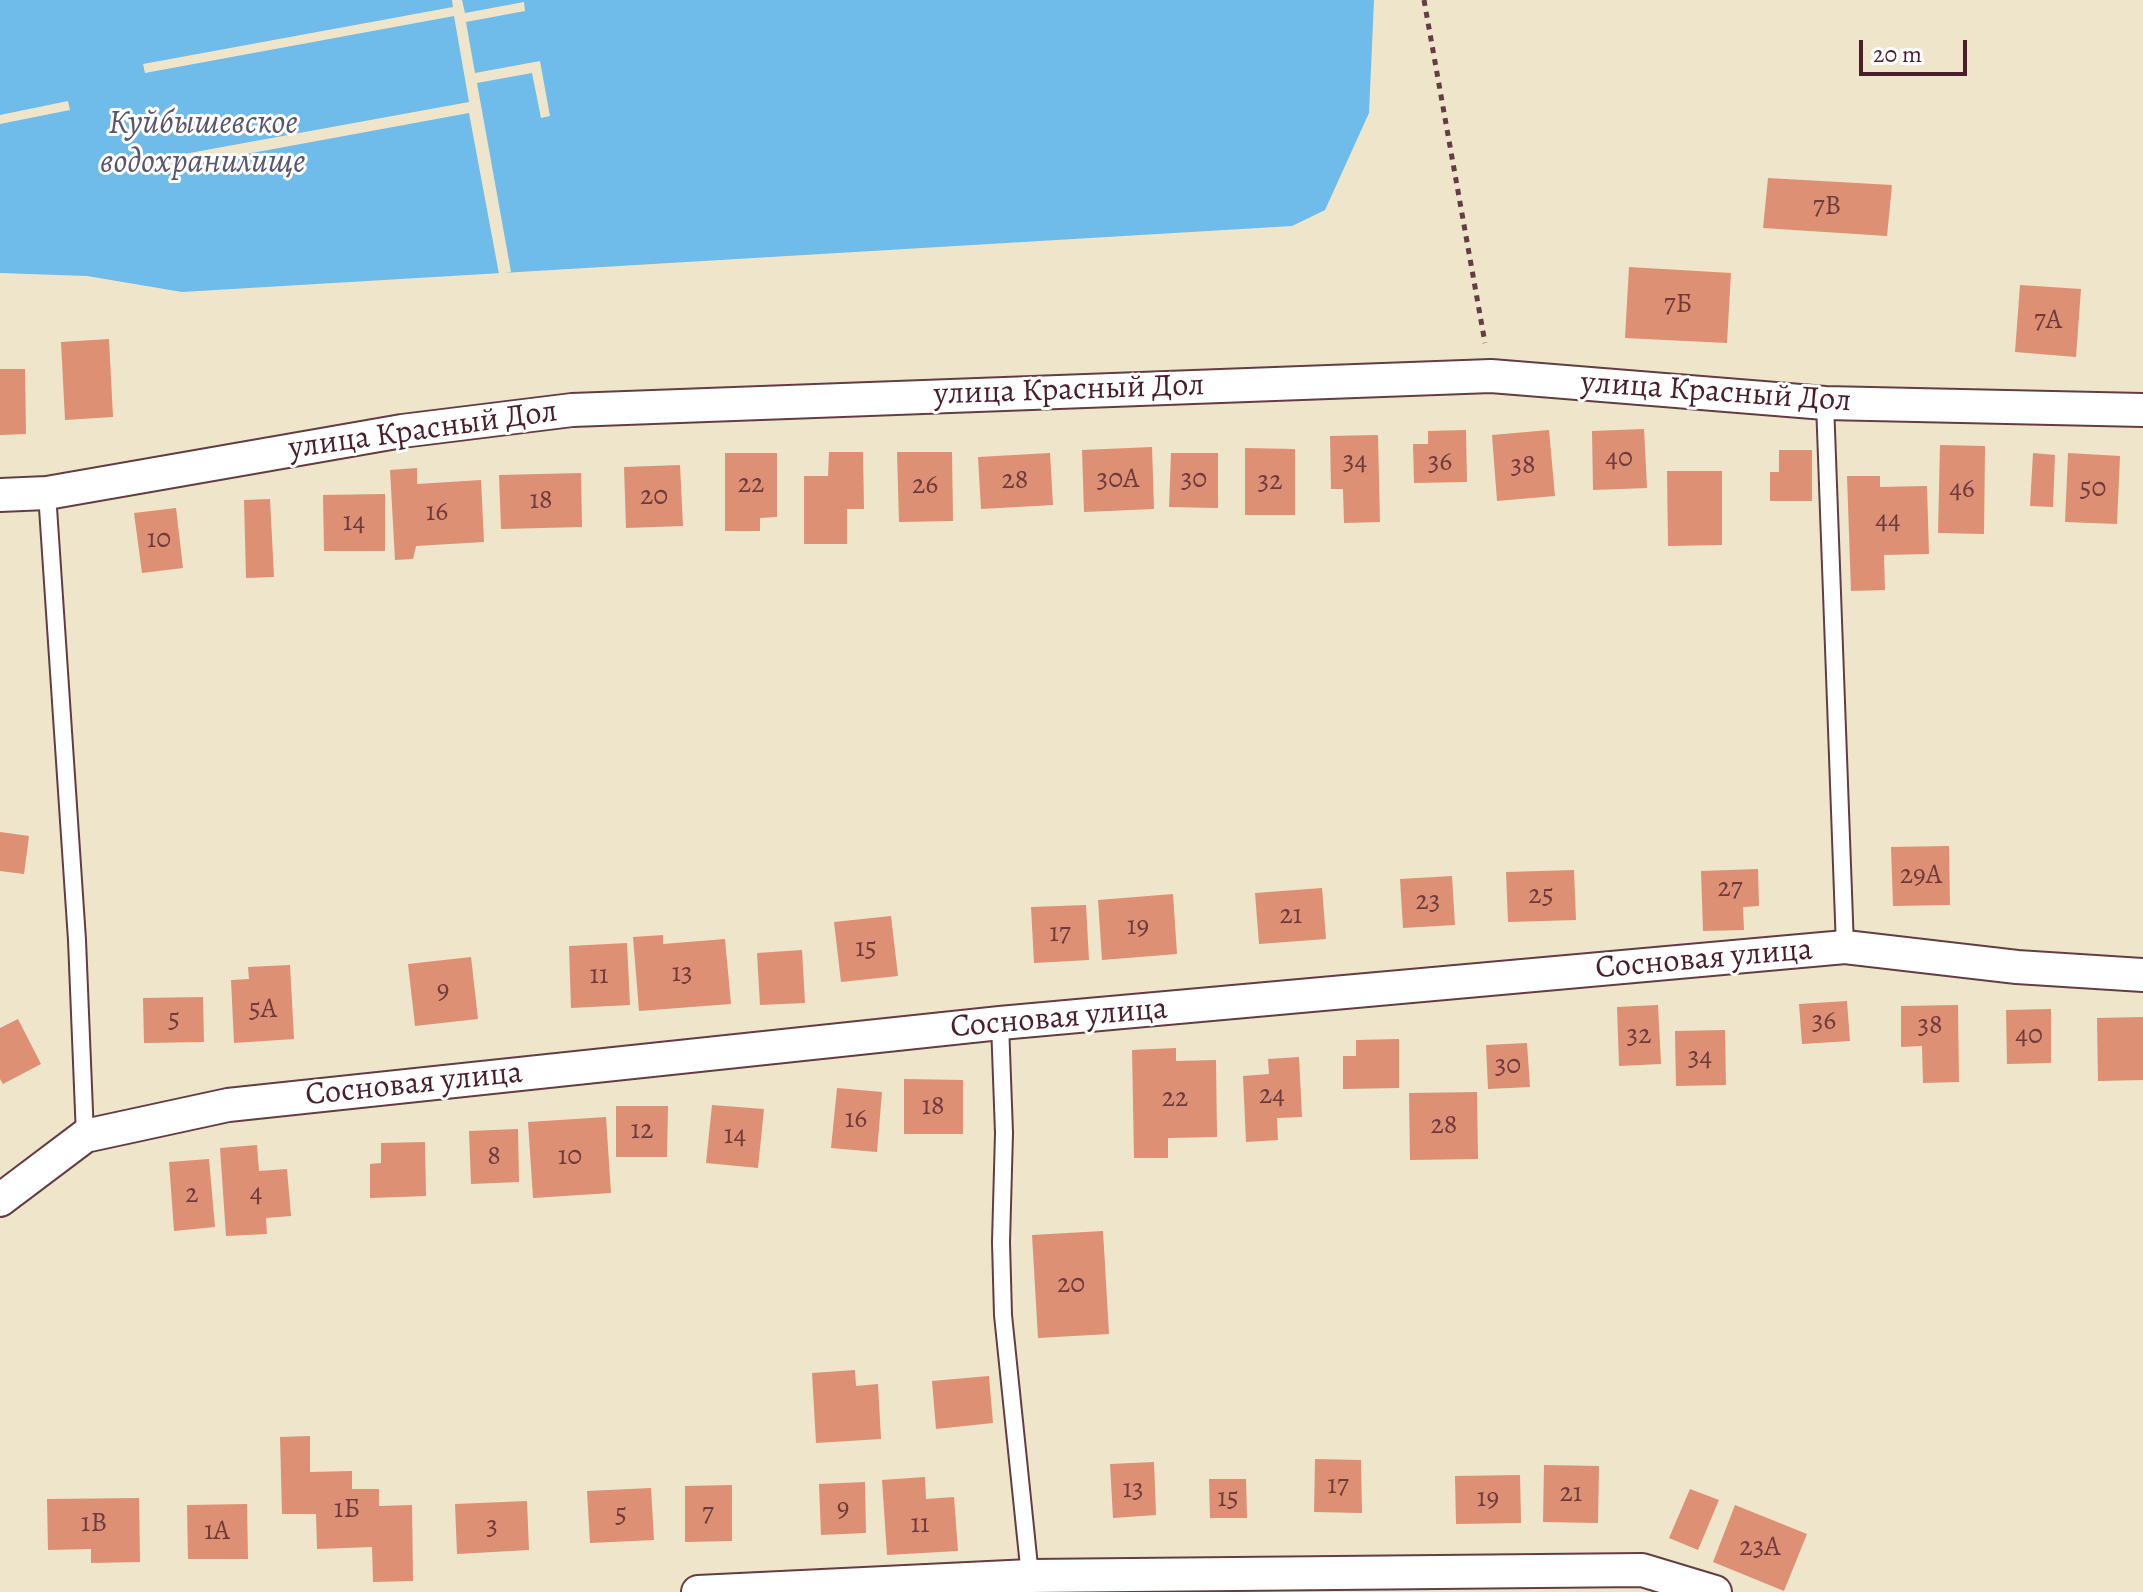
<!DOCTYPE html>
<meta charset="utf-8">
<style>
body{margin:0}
#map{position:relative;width:2143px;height:1592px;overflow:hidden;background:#efe5ca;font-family:Alegreya,serif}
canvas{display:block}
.scale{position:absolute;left:1859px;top:40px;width:108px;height:36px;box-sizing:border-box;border:4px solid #4a1f2b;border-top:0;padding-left:10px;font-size:24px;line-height:28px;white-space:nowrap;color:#4a1f2b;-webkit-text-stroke:6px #fff;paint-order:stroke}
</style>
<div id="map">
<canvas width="2143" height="1592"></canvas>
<div class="scale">20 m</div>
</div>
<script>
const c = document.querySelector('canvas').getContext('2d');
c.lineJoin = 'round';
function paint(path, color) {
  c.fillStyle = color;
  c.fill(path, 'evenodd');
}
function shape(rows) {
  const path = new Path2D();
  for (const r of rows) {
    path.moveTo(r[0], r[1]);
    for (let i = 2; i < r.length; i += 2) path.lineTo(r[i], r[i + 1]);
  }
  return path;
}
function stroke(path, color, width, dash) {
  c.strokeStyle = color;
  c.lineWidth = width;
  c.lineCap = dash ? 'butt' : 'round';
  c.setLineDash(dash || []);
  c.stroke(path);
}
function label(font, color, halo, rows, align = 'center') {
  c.font = font + ' Alegreya,serif';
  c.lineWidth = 6;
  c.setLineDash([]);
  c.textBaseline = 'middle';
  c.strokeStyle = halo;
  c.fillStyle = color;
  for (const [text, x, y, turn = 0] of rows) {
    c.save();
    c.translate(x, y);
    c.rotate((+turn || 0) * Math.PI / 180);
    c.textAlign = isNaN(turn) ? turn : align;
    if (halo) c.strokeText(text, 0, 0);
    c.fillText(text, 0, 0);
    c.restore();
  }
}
paint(shape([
 [0,0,1374,0,1369,113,1325,210,1292,226,182,292,87,276,0,273]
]), '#6fbbe9');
paint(shape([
 [452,0,462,0,465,13,524,2,525,11,466,22,475,73,540,61,550,116,541,118,532,73,477,83,511,272,499,274,469,113,154,171,151,160,469,102,454,16,145,73,143,64,453,7],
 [68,101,70,110,0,124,0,115]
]), '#efe5ca');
paint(shape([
 [1768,178,1892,185,1887,236,1763,228],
 [1629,267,1731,273,1727,343,1625,338],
 [2020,285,2081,289,2076,357,2015,352],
 [109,339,113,417,65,420,61,342],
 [0,369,25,369,26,434,0,435],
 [1644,429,1647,488,1593,490,1592,431],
 [1466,430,1467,482,1414,483,1413,444,1428,444,1428,431],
 [1549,430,1555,496,1497,501,1492,435],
 [1378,435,1380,522,1344,523,1343,489,1331,489,1330,436],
 [1940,445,1985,446,1984,534,1938,533],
 [1152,447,1154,509,1084,512,1082,450],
 [1245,448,1295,449,1295,515,1245,515],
 [1779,450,1812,450,1812,501,1770,501,1770,472,1779,472],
 [829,452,863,452,864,509,847,509,847,544,804,544,804,476,828,476],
 [897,452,952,452,953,521,899,522],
 [725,453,777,453,777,517,760,518,760,531,725,531],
 [1050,453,1053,505,981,509,978,457],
 [1171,453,1218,453,1218,508,1169,507],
 [2033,453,2055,455,2053,507,2030,506],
 [2068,453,2120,456,2117,524,2065,522],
 [680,465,683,526,626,528,624,467],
 [417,468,417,484,481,480,484,542,416,546,413,559,395,560,390,470],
 [1667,471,1722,471,1722,545,1668,546],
 [581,473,582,527,501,529,499,475],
 [1847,476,1880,476,1880,487,1927,486,1929,554,1884,555,1885,590,1851,591],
 [385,494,385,551,324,551,323,495],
 [270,499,274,577,246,578,244,500],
 [176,508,183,568,142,573,134,513],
 [0,832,29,836,24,874,0,871],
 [1949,846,1950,905,1893,906,1891,847],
 [1758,869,1759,906,1743,907,1744,930,1703,931,1701,871],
 [1574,870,1576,920,1508,922,1506,872],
 [1452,876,1455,925,1403,928,1400,879],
 [1322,888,1326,939,1259,944,1255,893],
 [1173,894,1177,954,1102,960,1098,900],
 [1086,905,1089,960,1034,963,1031,907],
 [891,916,898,976,841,982,834,922],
 [663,935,663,944,725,939,731,1004,639,1011,633,937],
 [627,943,630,1005,571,1008,569,946],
 [802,950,805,1003,760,1005,757,953],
 [471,957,478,1019,415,1026,408,964],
 [290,965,294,1039,234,1043,231,980,249,979,248,967],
 [203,997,204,1042,144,1043,143,998],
 [1847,1001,1850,1041,1802,1044,1799,1004],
 [1658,1005,1661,1064,1619,1066,1617,1007],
 [1958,1005,1959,1082,1923,1083,1922,1046,1901,1047,1901,1006],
 [2051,1009,2051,1063,2007,1064,2006,1010],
 [2143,1017,2143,1080,2098,1081,2097,1018],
 [18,1019,41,1064,3,1084,0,1079,0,1028],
 [1725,1030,1726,1085,1676,1086,1675,1031],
 [1399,1039,1399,1088,1343,1089,1343,1056,1356,1056,1356,1040],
 [1527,1043,1530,1087,1488,1089,1486,1045],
 [1176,1048,1176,1061,1216,1060,1217,1137,1168,1138,1168,1158,1134,1158,1132,1050],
 [1299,1057,1302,1117,1277,1118,1278,1140,1246,1142,1243,1076,1269,1074,1268,1059],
 [904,1079,963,1080,963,1134,904,1134],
 [837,1088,882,1092,877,1152,831,1148],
 [1477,1092,1478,1159,1410,1160,1409,1093],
 [712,1105,764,1109,758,1168,706,1163],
 [616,1106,668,1106,667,1157,616,1157],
 [606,1117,611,1193,533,1198,528,1122],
 [518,1129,519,1182,471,1184,469,1131],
 [425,1142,426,1196,370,1198,370,1164,381,1163,381,1143],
 [257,1145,259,1171,287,1169,291,1216,266,1218,267,1234,226,1236,220,1148],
 [209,1159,215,1227,174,1231,169,1162],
 [1103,1231,1109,1334,1038,1338,1032,1235],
 [855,1370,856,1386,878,1384,881,1439,816,1443,812,1373],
 [989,1376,993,1423,936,1429,932,1381],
 [310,1436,310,1472,352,1471,352,1489,379,1489,379,1506,412,1505,413,1581,373,1582,372,1547,317,1549,316,1514,282,1514,280,1437],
 [1315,1459,1361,1460,1362,1513,1314,1512],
 [1154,1462,1156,1515,1113,1518,1110,1464],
 [1544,1465,1599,1466,1598,1523,1543,1522],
 [1520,1475,1521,1523,1456,1524,1455,1476],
 [925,1477,926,1499,954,1497,958,1551,887,1555,882,1480],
 [1209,1479,1246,1479,1247,1518,1210,1518],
 [865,1482,866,1533,821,1535,819,1484],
 [732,1485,732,1541,685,1542,685,1486],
 [651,1488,654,1540,590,1543,587,1491],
 [1690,1489,1719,1500,1698,1550,1669,1538],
 [139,1498,140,1562,91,1563,91,1549,48,1550,47,1499],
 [527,1501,529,1550,457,1554,455,1504],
 [247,1504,248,1559,188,1559,187,1505],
 [1735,1505,1807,1534,1784,1591,1713,1562]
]), '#dd9074');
const lane = shape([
 [1825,403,1845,947],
 [47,493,77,940,85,1136],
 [1000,1023,1004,1133,1001,1242,1003,1315,1030,1576]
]);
const street = shape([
 [0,495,47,493,402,431,572,410,1491,376,1825,403,2143,410],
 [0,1200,85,1136,228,1105,1000,1023,1845,947,2017,967,2143,975],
 [698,1592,1030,1576,1642,1570,1715,1592]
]);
stroke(lane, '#633d43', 20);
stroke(street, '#633d43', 36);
stroke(shape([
 [1424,0,1485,343]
]), '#633d43', 5, [6, 6]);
stroke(lane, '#fff', 16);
stroke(street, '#fff', 32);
label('28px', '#6f3b3d', null, [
 ["7В",1827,207],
 ["7Б",1678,305],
 ["7А",2048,321],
 ["40",1619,459],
 ["34",1355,462],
 ["36",1440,463],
 ["38",1523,466],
 ["30А",1118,480],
 ["30",1194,480],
 ["28",1015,481],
 ["32",1270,482],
 ["22",751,485],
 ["26",925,486],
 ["50",2093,489],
 ["46",1962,490],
 ["20",654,497],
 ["18",541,501],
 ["16",437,513],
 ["44",1888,521],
 ["14",354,523],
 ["10",159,540],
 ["29А",1921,876],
 ["27",1730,889],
 ["25",1541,896],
 ["23",1428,902],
 ["21",1291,916],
 ["19",1138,927],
 ["17",1060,934],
 ["15",866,949],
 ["13",682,974],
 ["11",599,976],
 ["9",443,991],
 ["5А",263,1010],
 ["5",174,1020],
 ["36",1824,1022],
 ["38",1930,1026],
 ["32",1639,1036],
 ["40",2029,1036],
 ["34",1700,1058],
 ["30",1508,1066],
 ["24",1272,1096],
 ["22",1175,1099],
 ["18",933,1107],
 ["16",856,1120],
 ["28",1444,1126],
 ["12",642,1131],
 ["14",735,1136],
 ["8",494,1157],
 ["10",570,1157],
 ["4",256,1194],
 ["2",192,1195],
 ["20",1071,1285],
 ["17",1338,1486],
 ["13",1133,1490],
 ["21",1571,1494],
 ["15",1228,1499],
 ["19",1488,1499],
 ["9",843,1509],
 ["1Б",347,1510],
 ["7",708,1514],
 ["5",621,1515],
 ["1В",94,1524],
 ["11",920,1525],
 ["3",492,1527],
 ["1А",217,1532],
 ["23А",1760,1548]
]);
label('32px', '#4a1f2b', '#fff', [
 ["улица Красный Дол",1069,391,-2],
 ["улица Красный Дол",1716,393,4],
 ["улица Красный Дол",423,431,-8],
 ["Сосновая улица",1704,960,-5],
 ["Сосновая улица",1059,1019,-5],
 ["Сосновая улица",414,1085,-6]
]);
label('italic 34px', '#57566e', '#fff', [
 ["Куйбышевское",203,125],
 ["водохранилище",203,164]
]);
</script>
